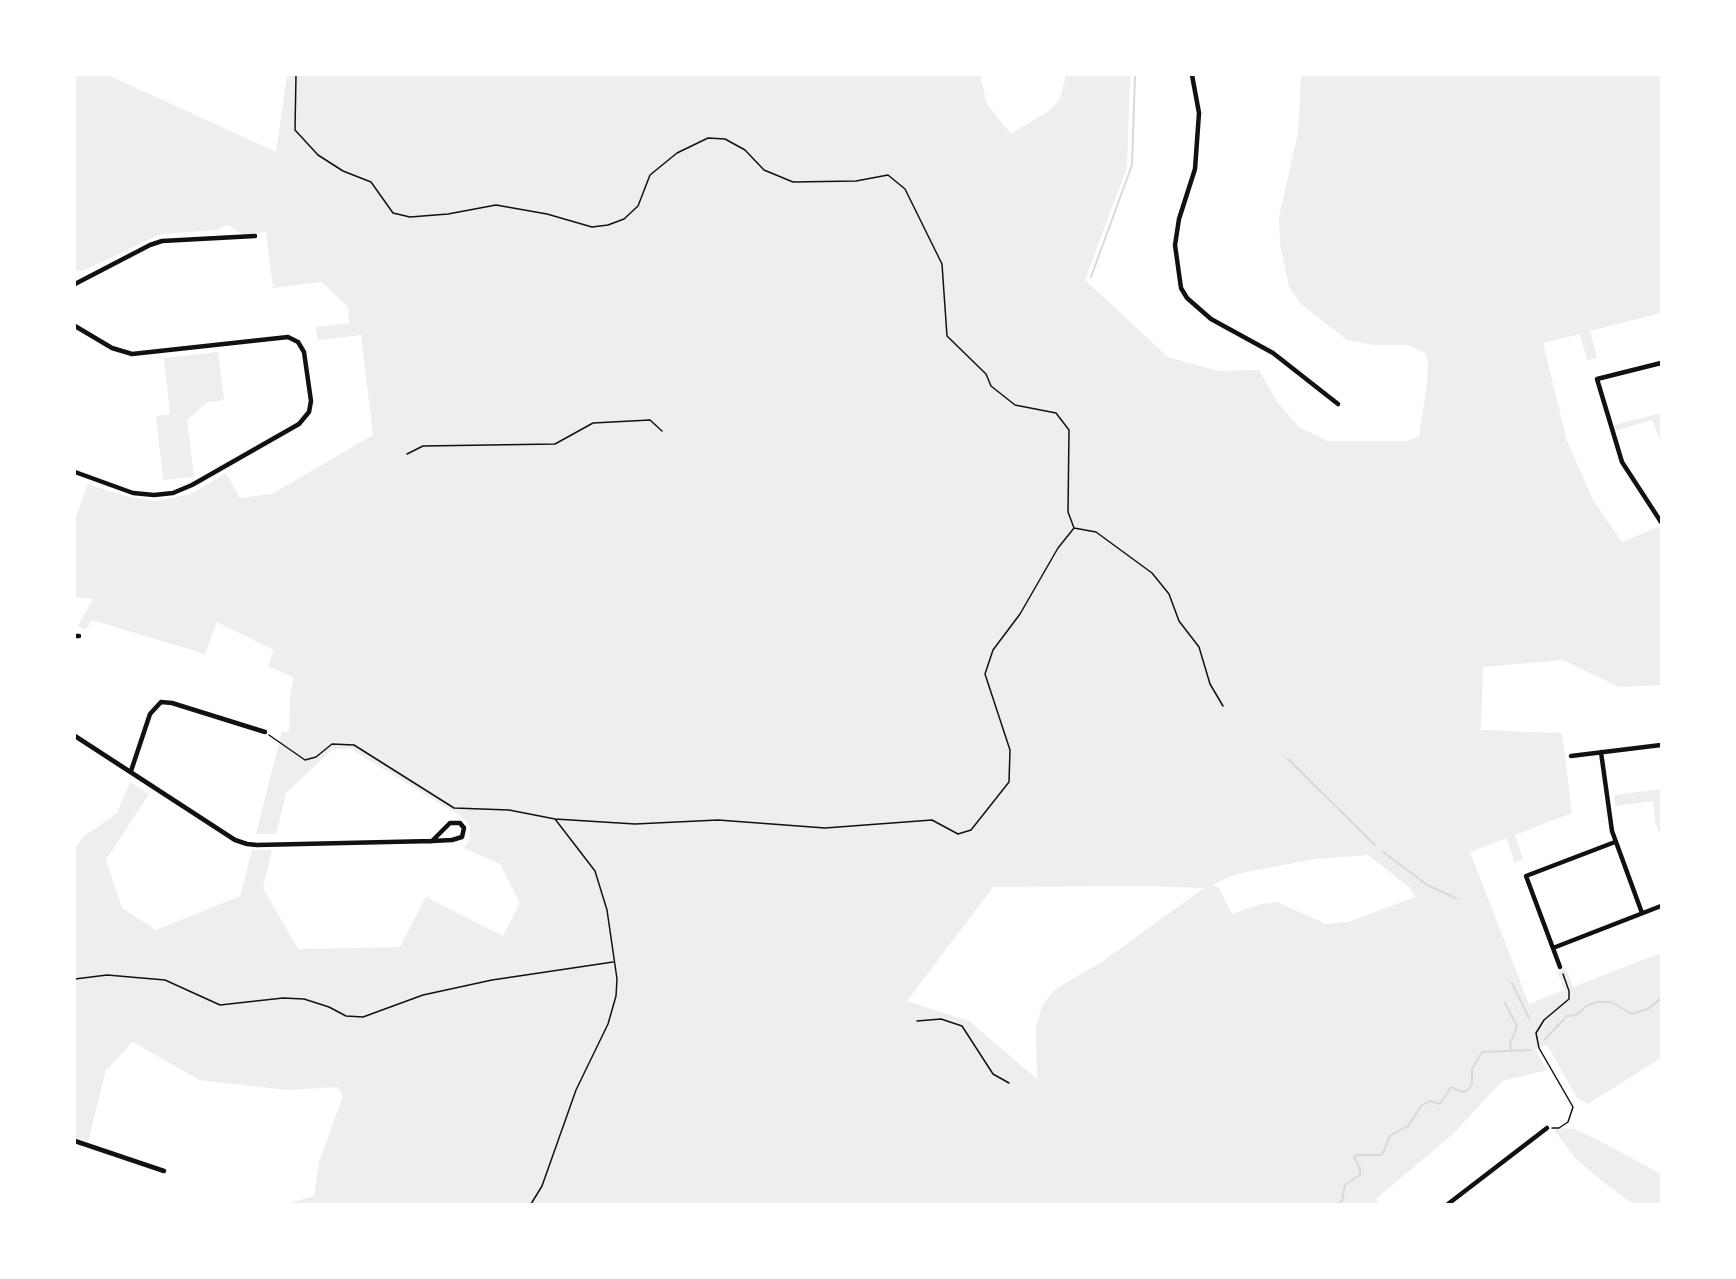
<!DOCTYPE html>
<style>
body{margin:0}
#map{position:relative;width:1736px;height:1279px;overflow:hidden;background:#fff;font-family:"Work Sans",sans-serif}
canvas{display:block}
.frame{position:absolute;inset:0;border:76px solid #fff;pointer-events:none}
</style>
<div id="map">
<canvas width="1736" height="1279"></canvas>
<div class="frame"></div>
</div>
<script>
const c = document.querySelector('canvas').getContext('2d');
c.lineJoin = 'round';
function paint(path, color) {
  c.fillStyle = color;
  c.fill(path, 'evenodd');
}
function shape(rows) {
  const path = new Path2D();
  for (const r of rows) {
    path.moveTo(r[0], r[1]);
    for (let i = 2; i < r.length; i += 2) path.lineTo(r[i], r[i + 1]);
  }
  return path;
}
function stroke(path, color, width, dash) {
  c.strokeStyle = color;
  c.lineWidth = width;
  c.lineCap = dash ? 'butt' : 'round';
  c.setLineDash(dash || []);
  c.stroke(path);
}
paint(shape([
 [75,75,108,75,276,152,287,75,980,75,987,104,1011,134,1050,110,1060,99,1066,75,1130,75,1127,167,1085,280,1168,357,1218,371,1259,370,1278,403,1299,427,1328,441,1407,441,1419,436,1427,384,1428,361,1425,353,1408,345,1374,345,1347,340,1302,305,1289,287,1280,245,1279,217,1298,133,1301,75,1661,75,1661,313,1590,331,1597,358,1587,360,1580,334,1543,343,1567,441,1593,500,1622,542,1658,527,1661,531,1661,685,1619,687,1563,660,1483,667,1481,730,1562,733,1572,813,1515,835,1523,859,1515,862,1506,838,1470,852,1529,1004,1564,990,1557,971,1566,968,1573,987,1661,953,1661,1058,1588,1104,1577,1098,1547,1045,1535,1050,1547,1070,1502,1081,1453,1134,1376,1199,1379,1204,287,1204,314,1196,319,1162,343,1096,338,1087,288,1090,199,1080,133,1042,106,1070,88,1142,75,1138,75,849,82,838,117,813,130,782,149,794,106,860,122,908,156,930,240,896,252,850,272,850,263,888,298,949,400,947,426,897,503,936,520,903,500,864,464,848,470,838,470,826,462,817,349,748,332,750,286,793,276,834,256,834,282,731,289,732,290,697,294,678,268,666,274,650,217,622,205,654,92,620,86,630,78,626,93,599,75,597,75,519,88,484,121,495,155,501,191,494,226,473,240,498,272,494,373,435,361,335,318,340,316,327,349,323,348,307,322,282,273,288,266,232,243,235,228,225,216,230,161,234,83,271,75,271],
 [1368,855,1410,888,1415,897,1348,922,1326,924,1277,902,1261,904,1232,914,1219,888,1213,885,1206,888,1236,874,1315,859],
 [1147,886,1204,888,1103,961,1054,990,1042,1006,1036,1027,1037,1079,969,1021,907,1001,993,887],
 [218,352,224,400,208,402,187,420,194,477,163,480,156,416,170,414,164,358],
 [1661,413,1661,443,1652,420,1615,431,1614,425],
 [1661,789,1661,836,1655,822,1653,801,1615,806,1614,795],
 [1559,1128,1575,1129,1594,1138,1661,1174,1661,1204,1633,1204,1603,1182,1575,1158,1554,1130]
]), '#eee');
stroke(shape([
 [1091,277,1132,165,1135,75],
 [1288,759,1375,845],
 [1383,852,1427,885,1456,898],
 [1512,983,1529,1018],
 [1505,1003,1517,1026,1510,1044,1511,1049],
 [1545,1039,1567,1016,1576,1015,1586,1006,1597,1002,1611,1002,1632,1014,1648,1009,1661,998],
 [1337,1204,1342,1201,1345,1185,1360,1175,1360,1168,1354,1157,1358,1155,1382,1155,1390,1136,1409,1125,1421,1106,1430,1101,1440,1104,1451,1087,1462,1092,1468,1090,1472,1084,1472,1069,1482,1052,1531,1050]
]), '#d9d9d9', 2);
stroke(shape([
 [296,75,295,130,318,155,343,171,371,182,393,213,410,217,448,214,496,205,547,214,592,227,608,225,624,219,638,206,650,175,677,153,708,138,725,139,745,150,764,170,793,182,856,181,888,175,905,189,942,264,947,336,986,374,991,386,1015,405,1056,413,1069,430,1068,512,1074,528,1096,532,1152,573,1169,594,1179,621,1199,647,1210,684,1223,706],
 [407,454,423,446,555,444,593,423,650,420,662,431],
 [269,735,305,760,316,757,332,744,354,745,454,808,509,810,555,819,635,824,718,820,825,828,932,820,958,834,971,830,1009,782,1010,750,985,674,993,650,1020,614,1058,548,1074,528],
 [75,979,107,975,165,980,220,1005,283,998,304,999,329,1007,346,1016,363,1017,423,995,492,980,613,962],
 [917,1021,941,1019,962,1026,993,1074,1009,1083],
 [1552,1128,1559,1128,1568,1122,1573,1107,1539,1048,1536,1033,1544,1020,1569,999,1569,991,1563,974],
 [531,1204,542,1186,576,1090,608,1024,616,996,617,979,607,910,595,871,555,819]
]), '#111', 1.5);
stroke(shape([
 [1192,75,1199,113,1195,169,1179,219,1175,245,1181,288,1187,298,1211,319,1273,353,1338,404],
 [75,284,150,245,162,241,255,236],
 [75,326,112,348,132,354,288,337,298,342,304,352,311,401,309,412,299,424,192,485,173,493,154,495,133,493,75,472],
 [1661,363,1597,379,1622,462,1661,522],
 [75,636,79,636],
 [75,736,235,840,247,844,257,845,432,841,452,840,462,837,464,828,460,823,450,823,432,841],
 [1601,752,1612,831,1642,913],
 [1571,756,1661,745],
 [131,771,150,714,161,702,172,703,265,732],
 [1553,948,1661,906],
 [1560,967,1526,876,1615,842],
 [75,1141,164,1171],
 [1448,1204,1547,1128]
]), '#111', 4.5);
</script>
